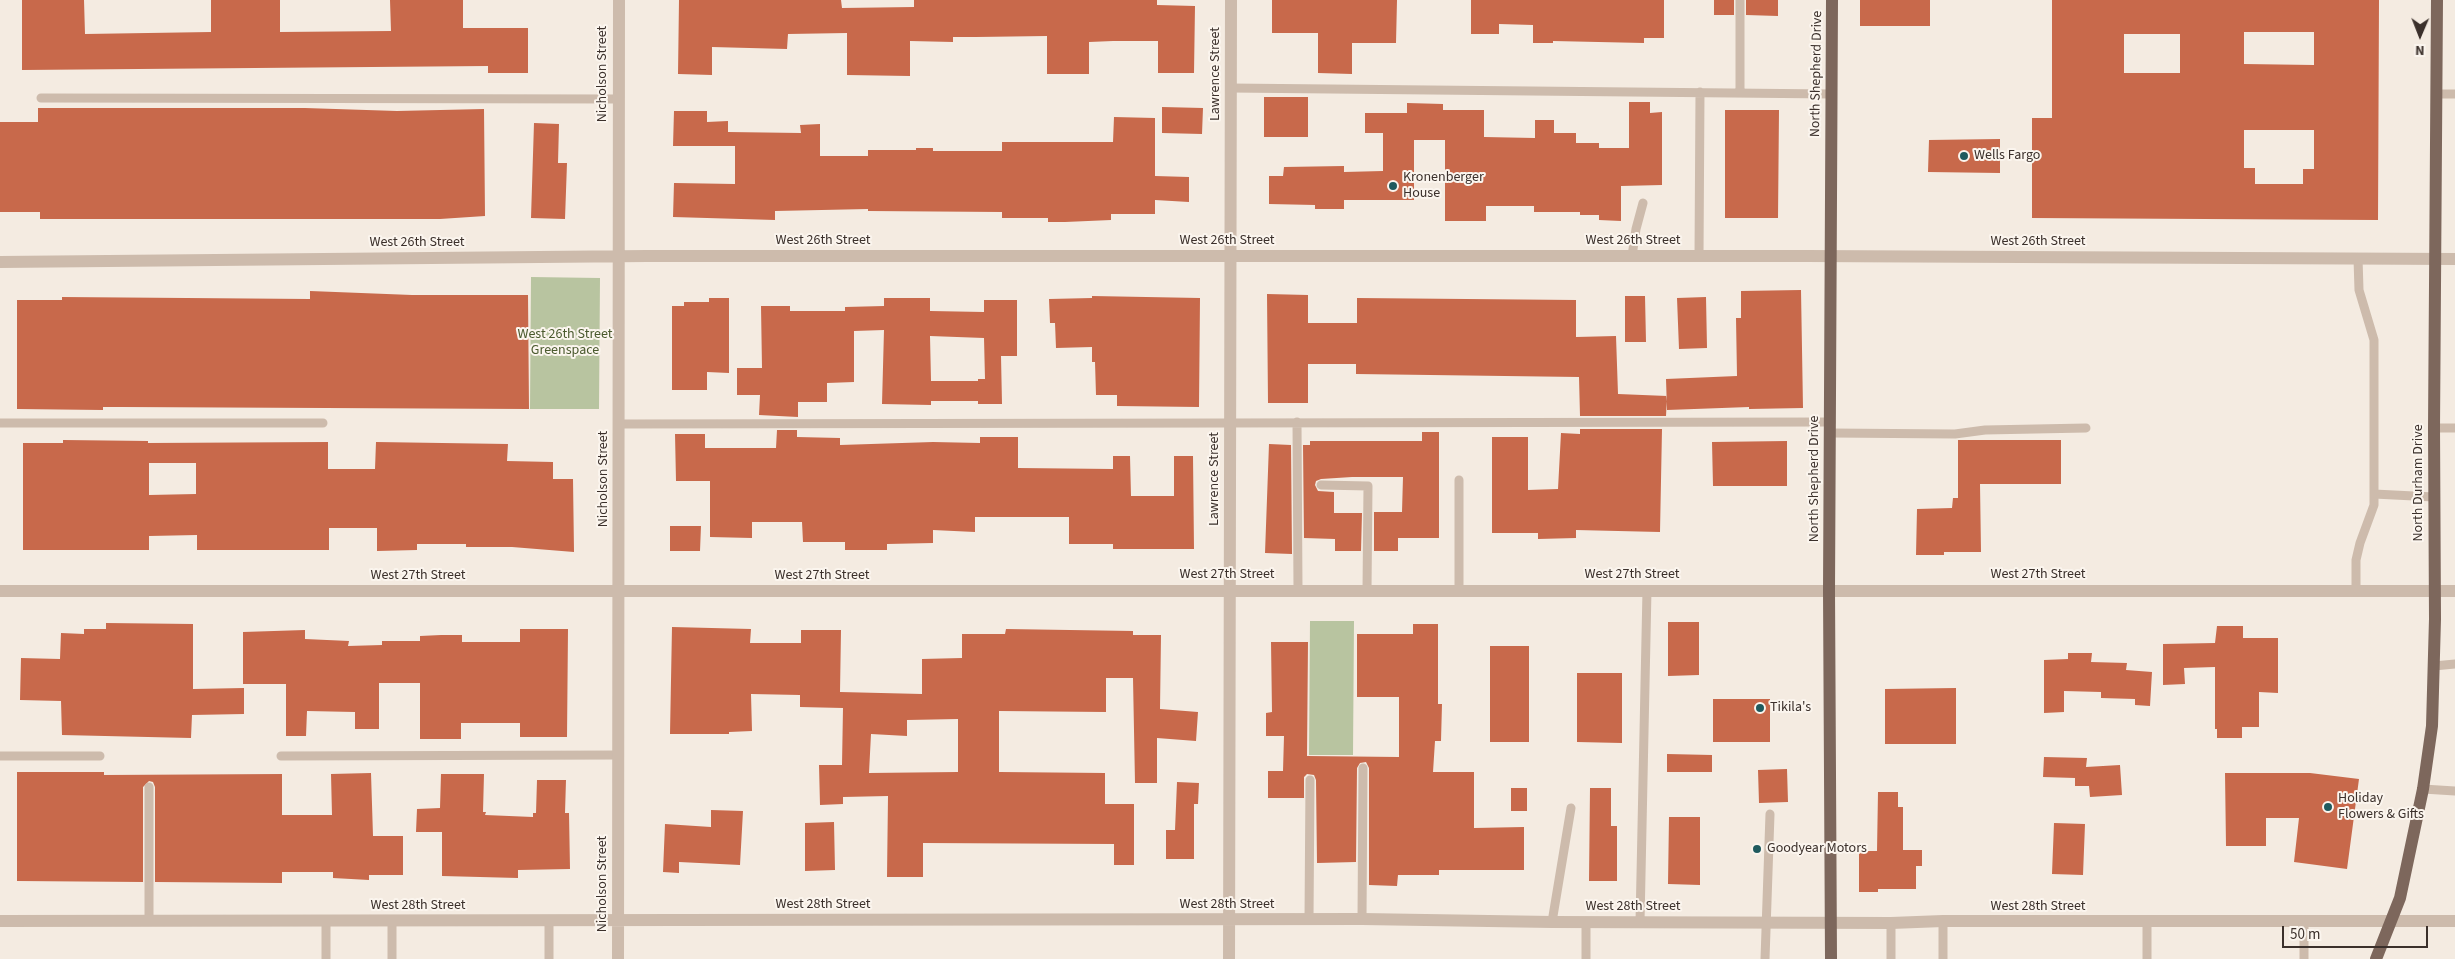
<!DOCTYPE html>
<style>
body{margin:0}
#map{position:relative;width:2455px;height:959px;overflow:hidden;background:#f4ebe1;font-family:"Source Sans 3",sans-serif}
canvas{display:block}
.north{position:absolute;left:2395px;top:10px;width:50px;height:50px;-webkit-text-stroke:4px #fbf5ee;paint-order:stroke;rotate:181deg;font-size:14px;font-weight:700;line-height:20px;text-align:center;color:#3b302b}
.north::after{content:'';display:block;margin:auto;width:18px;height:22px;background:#3b302b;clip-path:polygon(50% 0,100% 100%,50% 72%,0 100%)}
.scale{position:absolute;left:2282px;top:926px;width:146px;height:22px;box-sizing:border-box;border:2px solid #3b302b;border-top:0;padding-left:6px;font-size:15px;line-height:18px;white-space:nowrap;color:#3b302b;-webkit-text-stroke:4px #fbf5ee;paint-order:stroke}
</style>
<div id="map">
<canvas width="2455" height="959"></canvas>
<div class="north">N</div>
<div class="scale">50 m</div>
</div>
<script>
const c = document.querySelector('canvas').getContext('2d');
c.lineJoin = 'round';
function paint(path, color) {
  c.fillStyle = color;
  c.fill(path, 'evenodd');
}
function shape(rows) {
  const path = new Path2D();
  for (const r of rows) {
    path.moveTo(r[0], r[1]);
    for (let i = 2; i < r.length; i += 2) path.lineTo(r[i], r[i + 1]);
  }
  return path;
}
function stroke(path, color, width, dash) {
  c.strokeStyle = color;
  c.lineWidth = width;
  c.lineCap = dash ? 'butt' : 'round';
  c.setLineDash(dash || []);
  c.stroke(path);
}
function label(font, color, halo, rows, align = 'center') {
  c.font = font + ' "Source Sans 3",sans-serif';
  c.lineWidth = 4;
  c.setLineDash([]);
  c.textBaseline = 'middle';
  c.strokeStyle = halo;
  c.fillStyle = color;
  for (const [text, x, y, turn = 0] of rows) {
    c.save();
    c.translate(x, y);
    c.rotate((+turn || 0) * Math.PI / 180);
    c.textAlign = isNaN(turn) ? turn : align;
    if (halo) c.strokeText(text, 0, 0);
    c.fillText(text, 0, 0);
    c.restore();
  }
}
paint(shape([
 [531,277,600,278,599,409,530,409],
 [1310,621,1354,621,1353,755,1309,755]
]), '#b8c4a0');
paint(shape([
 [22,0,84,0,85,34,211,32,211,0,280,0,280,32,391,31,390,0,463,0,463,28,528,28,528,73,488,73,488,66,22,70],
 [679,0,841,0,842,8,914,7,914,0,1157,0,1157,5,1195,6,1194,73,1158,73,1158,41,1113,41,1089,42,1089,74,1047,74,1047,36,976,37,953,37,953,42,910,41,910,76,847,75,847,33,788,34,787,49,712,47,712,75,678,74],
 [1272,0,1397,0,1396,43,1352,43,1352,74,1318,73,1318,33,1272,33],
 [1471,0,1664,0,1664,38,1644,38,1644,43,1553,41,1553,43,1533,43,1533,25,1499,24,1499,34,1471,34],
 [1714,0,1734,0,1734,15,1714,15],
 [1746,0,1778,0,1778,16,1746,15],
 [1860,0,1930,0,1930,26,1860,26],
 [2052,0,2379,0,2378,220,2032,218,2032,118,2052,118],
 [2244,32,2314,32,2314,65,2244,64],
 [2124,34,2180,34,2180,73,2124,73],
 [2244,130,2314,130,2314,169,2303,169,2303,184,2255,184,2255,168,2244,168],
 [1264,97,1308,97,1308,137,1264,137],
 [1629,102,1650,102,1650,113,1662,112,1662,185,1621,186,1621,221,1599,220,1599,215,1580,215,1580,212,1534,212,1534,206,1486,206,1486,221,1445,221,1445,140,1414,140,1414,200,1344,200,1344,209,1315,209,1315,205,1269,204,1269,176,1283,176,1284,167,1344,166,1344,172,1383,171,1383,133,1365,133,1365,113,1407,113,1407,103,1443,104,1443,110,1484,110,1484,137,1535,138,1535,120,1554,120,1554,133,1576,133,1576,143,1599,143,1599,148,1629,148],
 [1162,107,1203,108,1202,134,1162,133],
 [38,108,305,108,397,111,484,109,485,216,440,219,40,219,40,212,0,212,0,122,38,122],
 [1725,110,1779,110,1778,218,1725,218],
 [674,111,707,111,707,122,728,121,728,132,801,133,800,125,820,124,820,156,868,156,868,150,916,150,916,148,933,148,933,151,1002,151,1002,142,1113,142,1114,117,1155,118,1155,176,1189,177,1189,202,1155,200,1155,214,1111,214,1111,220,1065,222,1048,222,1048,218,1002,218,1002,212,868,211,868,209,775,211,775,220,673,217,674,183,735,184,735,146,673,146],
 [534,123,559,124,558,163,567,163,565,219,531,218],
 [2000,139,2000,173,1928,172,1929,140],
 [1801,290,1803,408,1749,409,1749,407,1667,410,1666,379,1737,376,1736,318,1741,318,1741,291],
 [310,291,412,295,528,295,529,409,122,407,103,407,103,410,17,409,17,300,62,300,62,297,310,299],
 [1267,294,1308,295,1308,323,1357,323,1357,298,1576,300,1576,337,1616,336,1618,394,1667,396,1666,416,1580,416,1579,377,1356,374,1356,364,1308,364,1308,403,1268,403],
 [1092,296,1200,298,1199,407,1117,406,1117,395,1096,395,1095,362,1092,362,1092,347,1056,348,1055,323,1050,323,1049,299,1092,298],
 [1625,296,1645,296,1646,342,1625,342],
 [1706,297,1707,348,1679,349,1677,298],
 [709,298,729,298,729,373,707,372,707,390,672,390,672,306,684,306,684,302,709,302],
 [884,298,930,298,930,311,984,312,984,300,1017,300,1017,356,1001,356,1002,404,978,404,978,401,931,401,931,405,882,404,884,330,854,331,854,382,827,383,827,402,798,402,798,417,759,415,760,395,737,395,737,368,762,368,761,306,790,306,790,311,845,311,845,307,884,306],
 [930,336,984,338,985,379,978,379,978,381,931,381],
 [1580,429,1662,429,1660,532,1576,530,1576,538,1538,539,1538,533,1492,533,1492,437,1528,437,1528,490,1558,489,1561,433,1580,434],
 [777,430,797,430,797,437,840,438,840,445,933,442,980,443,980,437,1018,437,1018,468,1113,469,1113,456,1130,456,1131,496,1174,496,1174,456,1193,456,1194,549,1113,549,1113,544,1069,544,1069,517,975,517,975,532,933,530,933,543,887,544,887,550,845,550,845,542,803,542,802,522,752,522,752,538,710,537,710,481,676,481,675,434,705,434,705,448,776,448],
 [1422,432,1439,432,1439,538,1398,538,1398,551,1374,551,1374,512,1402,512,1403,477,1352,477,1321,479,1316,481,1315,485,1318,491,1334,492,1334,513,1362,513,1361,551,1335,551,1335,539,1304,538,1303,445,1310,445,1310,441,1422,441],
 [63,440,148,441,148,443,328,442,328,469,375,469,376,442,508,444,507,461,553,462,553,479,573,479,574,552,512,547,466,547,466,544,417,544,417,550,377,551,377,528,329,528,329,550,197,550,197,535,149,536,149,550,23,550,23,443,63,443],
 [149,463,196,463,196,494,149,495],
 [1958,440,2061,440,2061,484,1980,484,1981,552,1944,552,1944,555,1916,555,1917,509,1952,508,1953,498,1958,498],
 [1787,441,1787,486,1713,486,1712,442],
 [1269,444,1291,445,1292,554,1265,553],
 [670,526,701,526,700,551,670,551],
 [1668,622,1699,622,1699,675,1668,676],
 [106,623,193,624,193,689,244,688,244,714,192,715,191,738,62,735,61,701,20,700,21,658,60,659,61,633,84,634,84,629,106,629],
 [1413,624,1438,624,1438,704,1442,704,1441,741,1435,741,1433,772,1474,772,1474,828,1524,827,1524,870,1439,870,1439,875,1398,875,1397,886,1369,885,1369,768,1366,762,1360,763,1357,768,1356,862,1317,863,1316,780,1314,775,1307,774,1304,777,1304,798,1268,798,1268,771,1283,771,1284,736,1266,736,1266,713,1272,712,1271,642,1308,642,1307,756,1399,757,1399,697,1357,697,1357,634,1413,634],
 [2217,626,2243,626,2243,638,2278,638,2278,693,2259,692,2259,727,2242,727,2242,738,2217,738,2217,729,2215,729,2215,667,2184,668,2185,684,2163,685,2163,644,2215,643],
 [672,627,751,629,750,643,801,643,801,630,841,630,840,692,922,694,922,659,962,658,962,634,1005,634,1006,629,1133,631,1133,635,1161,635,1160,709,1198,712,1196,741,1157,738,1157,783,1135,783,1133,678,1106,678,1106,712,999,711,999,772,1105,773,1105,804,1134,804,1134,865,1114,865,1114,844,923,843,923,877,887,877,888,796,843,797,843,804,820,805,819,765,842,765,843,708,800,707,800,695,751,694,752,731,729,732,729,734,670,734],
 [958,719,958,772,869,773,871,734,907,736,907,720],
 [520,629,568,629,567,737,520,737,520,723,461,723,461,739,420,739,420,683,379,683,379,729,355,729,355,712,307,711,306,736,286,736,286,684,243,684,243,632,305,630,305,639,349,641,348,646,382,645,382,641,420,641,420,636,441,635,462,635,462,642,520,642],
 [1490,646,1529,646,1529,742,1490,742],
 [2068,653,2092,653,2091,662,2127,663,2126,670,2152,672,2150,706,2135,705,2135,699,2101,698,2101,692,2064,691,2064,712,2044,713,2044,660,2068,659],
 [1577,673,1622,673,1622,743,1577,742],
 [1956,688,1956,744,1885,744,1885,689],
 [1713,699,1770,699,1770,742,1713,742],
 [1667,754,1712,755,1712,772,1667,772],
 [2044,757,2087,758,2086,767,2120,765,2122,795,2090,797,2089,786,2075,786,2075,778,2043,777],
 [1787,769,1788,802,1759,803,1758,770],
 [17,772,104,772,104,775,282,774,282,815,332,815,331,774,371,773,373,836,403,836,403,875,369,875,369,880,333,878,333,872,282,872,282,883,155,882,155,787,153,782,149,781,143,787,143,882,17,881],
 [2225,773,2310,773,2359,779,2347,869,2294,862,2299,818,2266,818,2266,846,2226,846],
 [441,774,484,774,483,812,486,812,485,815,533,817,533,813,536,813,537,780,566,780,565,813,569,813,570,869,518,870,518,878,442,876,442,832,416,832,417,809,440,808],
 [1177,782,1199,783,1198,804,1194,804,1194,859,1166,859,1166,830,1175,830],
 [1511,788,1527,788,1527,811,1511,811],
 [1590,788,1611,788,1611,826,1617,826,1617,881,1589,881],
 [1878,792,1898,792,1898,807,1903,807,1903,850,1922,850,1922,866,1916,866,1916,889,1878,889,1878,892,1859,892,1859,851,1877,851],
 [711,810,743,811,740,865,679,862,679,873,663,872,665,824,711,827],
 [1669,817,1700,817,1700,885,1668,884],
 [834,822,835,870,805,871,805,823],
 [2054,823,2085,824,2083,875,2052,874]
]), '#c8694b');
stroke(shape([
 [1740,0,1740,93],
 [1230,88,1832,94],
 [2436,94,2455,94],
 [41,98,618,99],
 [1632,256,1636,229,1643,203],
 [1699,256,1700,92],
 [1297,422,1298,590],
 [0,423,323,423],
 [619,424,1831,422],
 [2434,428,2455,428],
 [1831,433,1955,434,1985,430,2086,428],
 [1321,485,1368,486,1367,590],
 [2374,494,2434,497],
 [1459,590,1459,480],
 [2356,591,2356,560,2360,543,2374,505,2374,340,2359,290,2358,258],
 [2434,666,2455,664],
 [0,756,100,756],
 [281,756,619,755],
 [2423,789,2455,791],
 [1309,919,1310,780],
 [1362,919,1363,768],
 [149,921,149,787],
 [392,921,392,959],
 [1552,922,1571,808],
 [1640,922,1647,590],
 [326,959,326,920],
 [549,959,549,921],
 [1586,959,1586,922],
 [1765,959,1770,814],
 [1891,959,1891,923],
 [1943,959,1943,921],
 [2147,959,2147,922],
 [2304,959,2304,922]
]), '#cdbbac', 9);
stroke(shape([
 [0,262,647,256,1806,256,2455,259],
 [0,591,2455,591],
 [0,921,1362,919,1552,922,1891,923,1943,921,2455,921],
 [618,959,619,0],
 [1229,959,1231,0]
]), '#cdbbac', 12);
stroke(shape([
 [1831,959,1829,590,1832,0],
 [2376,959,2400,898,2423,789,2432,726,2435,619,2434,428,2437,0]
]), '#7d675c', 12);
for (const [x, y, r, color] of [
 [1964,156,5,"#1f5a5e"],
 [1393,186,5,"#1f5a5e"],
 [1760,708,5,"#1f5a5e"],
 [2328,807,5,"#1f5a5e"],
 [1757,849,5,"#1f5a5e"]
]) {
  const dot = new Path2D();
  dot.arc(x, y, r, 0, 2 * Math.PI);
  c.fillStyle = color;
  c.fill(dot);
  stroke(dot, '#fbf5ee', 2);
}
label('14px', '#3b302b', '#fbf5ee', [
 ["Nicholson Street",603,74,-90],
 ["Lawrence Street",1216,74,-90],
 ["North Shepherd Drive",1817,74,-89],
 ["West 26th Street",823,241],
 ["West 26th Street",1227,241],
 ["West 26th Street",1633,241],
 ["West 26th Street",2038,242],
 ["West 26th Street",417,243],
 ["Nicholson Street",604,479,-90],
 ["Lawrence Street",1215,479,-90],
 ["North Shepherd Drive",1815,479,-90],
 ["North Durham Drive",2419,483,-90],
 ["West 27th Street",1227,575],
 ["West 27th Street",1632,575],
 ["West 27th Street",2038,575],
 ["West 27th Street",418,576],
 ["West 27th Street",822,576],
 ["Nicholson Street",603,884,-90],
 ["West 28th Street",823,905],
 ["West 28th Street",1227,905],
 ["West 28th Street",418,906],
 ["West 28th Street",1633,907],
 ["West 28th Street",2038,907]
]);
label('14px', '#3b302b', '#fbf5ee', [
 ["Wells Fargo",1974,156],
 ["Kronenberger",1403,178],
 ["House",1403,194],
 ["Tikila's",1770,708],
 ["Holiday",2338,799],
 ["Flowers & Gifts",2338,815],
 ["Goodyear Motors",1767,849]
], 'left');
label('14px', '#4a5a2e', '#fbf5ee', [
 ["West 26th Street",565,335],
 ["Greenspace",565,351]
]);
</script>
